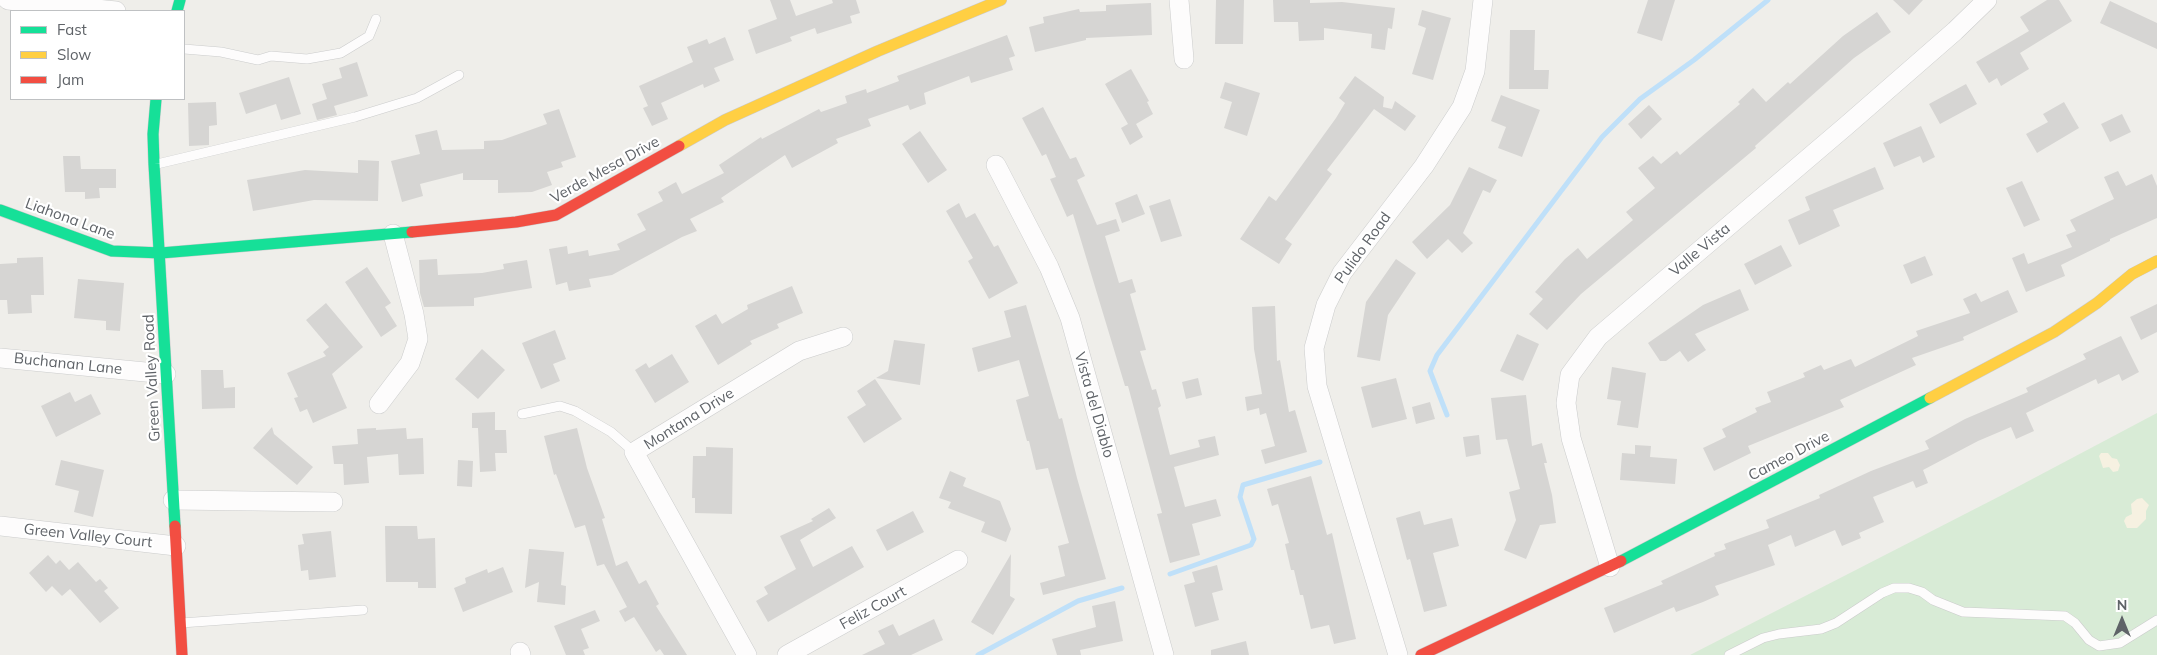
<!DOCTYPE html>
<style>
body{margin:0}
#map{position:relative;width:2157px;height:655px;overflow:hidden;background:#efeeea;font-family:Mulish,sans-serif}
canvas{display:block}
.legend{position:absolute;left:10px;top:10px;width:175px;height:90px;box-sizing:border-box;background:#fff;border:1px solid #bfc1c3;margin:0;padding:6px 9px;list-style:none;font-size:15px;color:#5f6368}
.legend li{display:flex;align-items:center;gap:10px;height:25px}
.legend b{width:25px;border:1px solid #bfc1c3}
.north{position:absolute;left:2097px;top:595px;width:50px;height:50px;-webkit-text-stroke:4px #fff;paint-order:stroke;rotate:0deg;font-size:14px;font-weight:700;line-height:20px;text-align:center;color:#5f6368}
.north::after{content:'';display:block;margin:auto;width:18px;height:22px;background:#5f6368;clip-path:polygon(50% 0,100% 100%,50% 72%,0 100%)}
</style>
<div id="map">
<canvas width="2157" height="655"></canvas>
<ul class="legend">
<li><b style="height:6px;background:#16e098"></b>Fast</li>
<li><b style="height:6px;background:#ffcf43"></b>Slow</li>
<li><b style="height:6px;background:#f24e42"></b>Jam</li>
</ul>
<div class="north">N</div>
</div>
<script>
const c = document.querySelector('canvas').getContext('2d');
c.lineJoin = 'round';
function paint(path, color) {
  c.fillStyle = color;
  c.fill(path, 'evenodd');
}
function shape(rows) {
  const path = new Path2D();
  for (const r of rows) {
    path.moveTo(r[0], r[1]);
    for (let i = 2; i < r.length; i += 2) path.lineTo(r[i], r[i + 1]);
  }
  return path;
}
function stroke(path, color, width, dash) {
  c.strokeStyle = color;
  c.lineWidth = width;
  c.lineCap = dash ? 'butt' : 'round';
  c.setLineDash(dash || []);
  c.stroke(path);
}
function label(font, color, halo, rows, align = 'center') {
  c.font = font + ' Mulish,sans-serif';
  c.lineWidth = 4.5;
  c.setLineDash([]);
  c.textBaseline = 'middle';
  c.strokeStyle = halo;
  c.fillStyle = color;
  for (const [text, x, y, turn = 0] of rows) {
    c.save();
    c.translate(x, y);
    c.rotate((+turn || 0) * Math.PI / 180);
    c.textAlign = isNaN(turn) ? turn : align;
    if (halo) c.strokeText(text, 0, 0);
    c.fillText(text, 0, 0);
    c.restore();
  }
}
paint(shape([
 [2157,413,2157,655,1690,655,2004,494]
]), '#d8ebd6');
paint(shape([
 [2101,453,2108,453,2112,458,2117,459,2120,465,2118,471,2113,472,2109,467,2103,468,2099,456],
 [2142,498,2149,505,2146,511,2146,519,2137,528,2127,528,2124,521,2126,517,2132,514,2131,504,2137,499]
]), '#f6f1e1');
stroke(shape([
 [1447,415,1430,371,1437,355,1602,137,1640,99,1694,60,1768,0],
 [1170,574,1251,545,1254,539,1240,497,1243,485,1320,462],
 [978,655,1078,601,1122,588]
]), '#bfe0f9', 5);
paint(shape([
 [770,0,790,0,796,16,833,3,832,0,856,0,860,13,850,16,852,23,817,34,815,28,790,37,792,41,756,54,748,30,777,19],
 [1216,0,1244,0,1243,44,1215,44],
 [1273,0,1310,0,1310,3,1342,2,1395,8,1392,29,1388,28,1385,50,1371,48,1372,34,1324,28,1324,40,1299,41,1298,22,1274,22],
 [1648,0,1675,0,1662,41,1637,33],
 [1893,0,1923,0,1909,15],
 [2047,0,2059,0,2072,21,2020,53,2029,69,2001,86,1997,78,1989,83,1976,62,2029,31,2020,17],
 [2110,1,2157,23,2157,49,2100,23],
 [1151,3,1152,35,1086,38,1086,40,1035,52,1029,27,1044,23,1043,17,1079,9,1080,12,1106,11,1106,5],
 [1422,10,1451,18,1433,80,1412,74,1426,28,1418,25],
 [1877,12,1891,32,1854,58,1755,146,1756,148,1581,294,1547,330,1529,314,1543,299,1535,292,1565,259,1578,248,1587,259,1633,220,1626,212,1655,188,1638,168,1653,156,1661,164,1677,151,1680,155,1740,104,1738,102,1753,88,1766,102,1788,82,1790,84,1843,36],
 [1510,30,1535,30,1534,70,1549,70,1548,89,1509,89],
 [1007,35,1015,56,1009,58,1013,70,971,83,969,76,924,93,926,104,910,110,908,105,868,119,871,126,836,139,838,143,792,168,785,155,721,198,724,202,690,219,697,231,682,237,612,275,589,279,591,287,569,291,567,282,556,285,549,249,567,246,568,254,588,250,589,256,620,250,617,244,646,230,637,214,663,201,658,192,676,182,682,194,724,173,719,165,761,137,762,139,819,109,821,112,847,103,845,96,866,89,867,93,899,81,897,76],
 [725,37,734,60,714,68,720,81,704,88,703,84,661,103,668,119,652,126,643,108,648,106,639,86,693,62,687,47,707,39,709,44],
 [357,62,368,96,334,106,337,115,317,120,312,104,327,99,322,84,342,78,339,68],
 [1131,69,1149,101,1147,102,1153,114,1136,124,1143,137,1130,145,1121,128,1128,124,1105,84],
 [1355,76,1384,97,1383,107,1392,109,1395,101,1416,116,1405,131,1374,109,1327,170,1332,174,1285,239,1292,244,1279,264,1240,239,1269,196,1276,201,1336,118,1345,103,1339,98],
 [289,77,301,114,281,120,276,104,246,114,239,93],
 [1225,82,1260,93,1247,136,1224,128,1232,102,1220,98],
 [1966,84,1977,104,1940,124,1929,104],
 [1501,95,1540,110,1522,157,1498,148,1506,127,1491,121],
 [216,102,217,125,209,126,209,145,189,146,188,103],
 [2064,102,2079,128,2037,153,2026,134,2048,122,2043,114],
 [1649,105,1662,119,1641,139,1628,124],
 [1043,107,1070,159,1076,157,1085,176,1077,180,1097,225,1116,219,1120,231,1105,236,1119,283,1132,279,1136,292,1130,294,1146,350,1140,351,1152,390,1156,389,1161,406,1158,408,1170,455,1200,447,1198,440,1215,436,1219,455,1174,467,1185,507,1216,499,1221,516,1192,524,1200,555,1170,563,1157,514,1162,513,1128,386,1125,386,1073,214,1067,217,1050,179,1056,177,1046,154,1042,156,1022,118],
 [559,109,576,157,561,162,563,167,547,172,552,185,532,192,498,193,498,180,463,180,463,173,420,184,423,196,402,202,391,161,420,154,415,135,437,130,442,150,484,149,484,141,502,140,547,124,543,114],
 [2122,114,2131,132,2110,142,2101,124],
 [1921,126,1935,157,1923,163,1920,156,1894,167,1883,143],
 [920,131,947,170,928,183,902,144],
 [63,156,80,156,81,169,116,169,116,188,99,188,100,198,85,199,85,192,65,192],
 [358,160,379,161,378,201,314,200,253,211,247,180,305,170,358,173],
 [1469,167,1497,180,1490,193,1483,190,1463,233,1473,243,1462,253,1448,239,1427,259,1412,242,1450,205],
 [1875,167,1884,189,1833,210,1840,226,1799,245,1788,220,1810,210,1805,197],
 [2118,171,2126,186,2152,174,2157,186,2157,218,2110,239,2110,241,2061,265,2065,276,2026,292,2012,258,2024,253,2028,264,2072,247,2066,235,2076,231,2070,220,2114,199,2104,177],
 [2022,181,2040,220,2024,227,2006,188],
 [1137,194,1145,214,1122,223,1115,203],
 [1170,199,1182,236,1161,242,1149,206],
 [959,203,966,218,975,213,994,247,998,245,1018,283,989,299,968,261,973,258,946,211],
 [1781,245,1792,266,1755,285,1744,264],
 [1925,256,1933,275,1911,284,1903,265],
 [43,257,44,295,31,295,32,313,8,314,7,300,0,300,0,264,17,263,17,258],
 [437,259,438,275,482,273,504,269,503,264,527,260,532,288,474,298,474,306,424,307,420,293,419,260],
 [1396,259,1416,273,1388,315,1380,361,1357,357,1366,302],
 [367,267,391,303,385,307,397,326,381,337,345,282],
 [78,279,124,283,120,331,106,330,106,321,74,318],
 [792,286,803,313,777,324,779,328,750,341,752,344,718,365,695,326,716,314,722,324,748,309,747,305],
 [1740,289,1749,310,1695,334,1706,350,1688,362,1680,351,1666,361,1660,361,1648,343,1703,305],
 [2008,290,2018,312,1963,337,1964,340,1912,358,1916,365,1840,400,1844,407,1748,446,1751,453,1714,471,1703,448,1726,437,1722,429,1757,412,1755,408,1771,402,1767,392,1805,377,1803,373,1821,365,1824,370,1851,359,1855,367,1918,336,1916,331,1970,313,1963,299,1976,293,1981,302],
 [326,303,363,347,332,374,347,408,313,423,307,409,300,412,294,398,298,397,287,373,326,356,323,352,329,347,306,320],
 [2157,304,2157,332,2141,340,2130,317],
 [1026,305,1059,419,1062,418,1077,478,1106,579,1043,595,1040,583,1065,576,1058,546,1069,543,1048,468,1036,470,1029,441,1027,441,1016,400,1029,396,1019,360,978,372,972,348,1011,337,1004,311],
 [1275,306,1277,361,1280,360,1289,412,1295,410,1307,452,1265,464,1261,450,1275,446,1266,413,1260,415,1259,408,1247,411,1245,397,1262,394,1254,349,1252,307],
 [555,330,566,359,553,364,560,381,541,389,522,343],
 [1517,334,1539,344,1523,381,1500,371],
 [2121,336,2139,372,2122,381,2119,374,2098,384,2096,379,2026,413,2034,431,2016,439,2011,427,1978,441,1923,470,1928,483,1916,488,1913,481,1873,497,1884,522,1859,533,1861,538,1842,546,1835,530,1795,547,1791,535,1768,545,1775,565,1715,586,1719,595,1703,602,1676,612,1674,607,1614,633,1604,608,1663,584,1661,581,1715,556,1714,553,1726,549,1724,544,1769,528,1766,520,1820,498,1819,495,1871,471,1929,449,1925,441,1965,419,2028,392,2026,388,2086,359,2083,354],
 [894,340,925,344,920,385,876,378,888,371],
 [482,349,505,370,478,399,455,379],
 [672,354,689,382,655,403,635,370,646,363,649,368],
 [1612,367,1646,373,1638,428,1617,425,1621,401,1607,399],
 [201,370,223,370,224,388,235,387,235,408,202,409],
 [1198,378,1202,395,1186,399,1182,382],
 [1396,378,1407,419,1372,428,1361,387],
 [875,379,902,419,864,443,847,417,866,405,857,391],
 [70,392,75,402,91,394,101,414,56,437,41,406],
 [1526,395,1532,446,1542,443,1547,463,1544,463,1552,495,1556,523,1540,525,1526,559,1504,550,1516,520,1509,492,1520,489,1507,439,1496,440,1491,398],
 [1430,402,1435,419,1416,424,1412,407],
 [495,412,495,430,506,430,507,453,495,453,496,471,480,472,478,428,472,428,472,413],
 [272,427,274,434,313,467,297,485,253,448],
 [376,428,376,430,406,428,407,439,423,438,424,474,399,475,398,454,367,457,369,483,344,485,343,464,334,464,332,446,358,444,357,429],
 [577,428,587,468,605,518,602,519,616,566,627,561,639,584,646,580,659,604,656,606,687,655,664,655,660,649,656,652,634,617,625,622,619,611,627,607,604,564,597,566,585,525,575,528,556,474,554,475,544,436],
 [1479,435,1481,454,1466,457,1463,437],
 [1635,445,1651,446,1650,457,1677,459,1675,484,1620,480,1622,453,1635,454],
 [706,447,733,448,732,514,695,513,695,498,692,498,693,456,706,456],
 [61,460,104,470,93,517,74,512,79,491,55,485],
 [458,460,473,461,472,487,457,486],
 [950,471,966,478,963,486,1000,501,1011,529,1006,542,981,532,985,522,948,508,951,502,939,498],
 [1311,476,1327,535,1332,533,1356,639,1334,644,1329,625,1311,629,1303,595,1300,595,1294,570,1291,570,1285,544,1289,543,1278,504,1272,506,1267,489],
 [829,508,836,518,800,540,813,567,852,546,864,567,768,622,756,601,768,594,764,587,796,569,780,536,813,521,811,519],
 [913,511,924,532,887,551,876,530],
 [1420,511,1424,525,1452,518,1459,546,1433,553,1447,606,1424,612,1410,559,1407,560,1396,518],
 [385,526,417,526,418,539,435,538,436,588,418,588,418,582,386,582],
 [331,531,336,577,309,580,308,570,301,571,298,545,304,544,302,534],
 [529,549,564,552,561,585,566,586,565,605,537,602,539,582,525,588],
 [1011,554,1010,596,1015,599,993,635,971,622],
 [48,555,56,564,60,560,69,570,78,562,96,582,100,579,108,588,104,591,119,608,100,623,70,589,62,596,52,586,46,592,29,573],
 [1217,565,1223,590,1212,593,1219,620,1195,627,1184,585,1195,582,1192,572],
 [503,567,513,592,463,612,454,588,466,583,465,578,487,569,488,573],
 [1115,601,1123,641,1080,650,1081,655,1057,655,1052,639,1096,627,1092,606],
 [595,610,600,621,581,629,589,648,583,650,585,655,566,655,554,626],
 [934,619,943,640,911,655,862,655,885,644,878,631,893,624,899,636],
 [1246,641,1249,655,1211,655,1211,650]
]), '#d6d5d3');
const lane = shape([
 [184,49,221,52,258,60,271,56,307,59,341,53,369,36,376,19],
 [157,164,355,117,417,98,459,75],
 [522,414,560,406,575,411,611,432,634,452],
 [181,623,363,610],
 [1729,655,1763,638,1779,634,1821,629,1836,623,1882,593,1894,588,1909,588,1922,592,1933,600,1963,612,2065,616,2075,623,2089,640,2099,646,2120,643,2157,620]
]);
const street = shape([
 [8,0,116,11],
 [1179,0,1184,59],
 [996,165,1049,267,1070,318,1164,655],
 [0,358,166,374],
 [379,404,410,363,418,339,414,314,393,234],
 [173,500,333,502],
 [0,526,176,546],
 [1610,567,1571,438,1566,403,1570,375,1598,337,1846,126,1955,31,1987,0],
 [520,652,521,655],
 [747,655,634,452,799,351,843,337],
 [787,655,958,560],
 [1398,655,1317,386,1314,348,1326,305,1342,273,1424,166,1462,107,1475,71,1483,0]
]);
const fast = shape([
 [177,11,180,0],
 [156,99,153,134,154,164,175,526],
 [0,210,112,251,161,253,412,232],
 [1621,561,1930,398]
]);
const slow = shape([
 [679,146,725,120,878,51,1001,0],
 [1930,398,2054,332,2097,303,2132,274,2157,261]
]);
const jam = shape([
 [412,232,516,222,556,215,679,146],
 [175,526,182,655],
 [1421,655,1621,561]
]);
stroke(lane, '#cbcccc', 10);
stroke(street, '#cbcccc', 20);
stroke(fast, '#cacacb', 12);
stroke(slow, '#cacacb', 12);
stroke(jam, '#cacacb', 12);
stroke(lane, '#fdfcfc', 9);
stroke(street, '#fdfcfc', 19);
stroke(fast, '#16e098', 11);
stroke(slow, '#ffcf43', 11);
stroke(jam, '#f24e42', 11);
label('15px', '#5f6368', '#fff', [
 ["Verde Mesa Drive",605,170,-29],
 ["Liahona Lane",70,219,20],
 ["Pulido Road",1363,248,-54],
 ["Valle Vista",1700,250,-40],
 ["Buchanan Lane",68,364,6],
 ["Green Valley Road",152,378,-93],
 ["Vista del Diablo",1094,405,74],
 ["Montana Drive",689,419,-32],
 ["Cameo Drive",1789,456,-28],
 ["Green Valley Court",88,536,6],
 ["Feliz Court",873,608,-29]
]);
</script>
